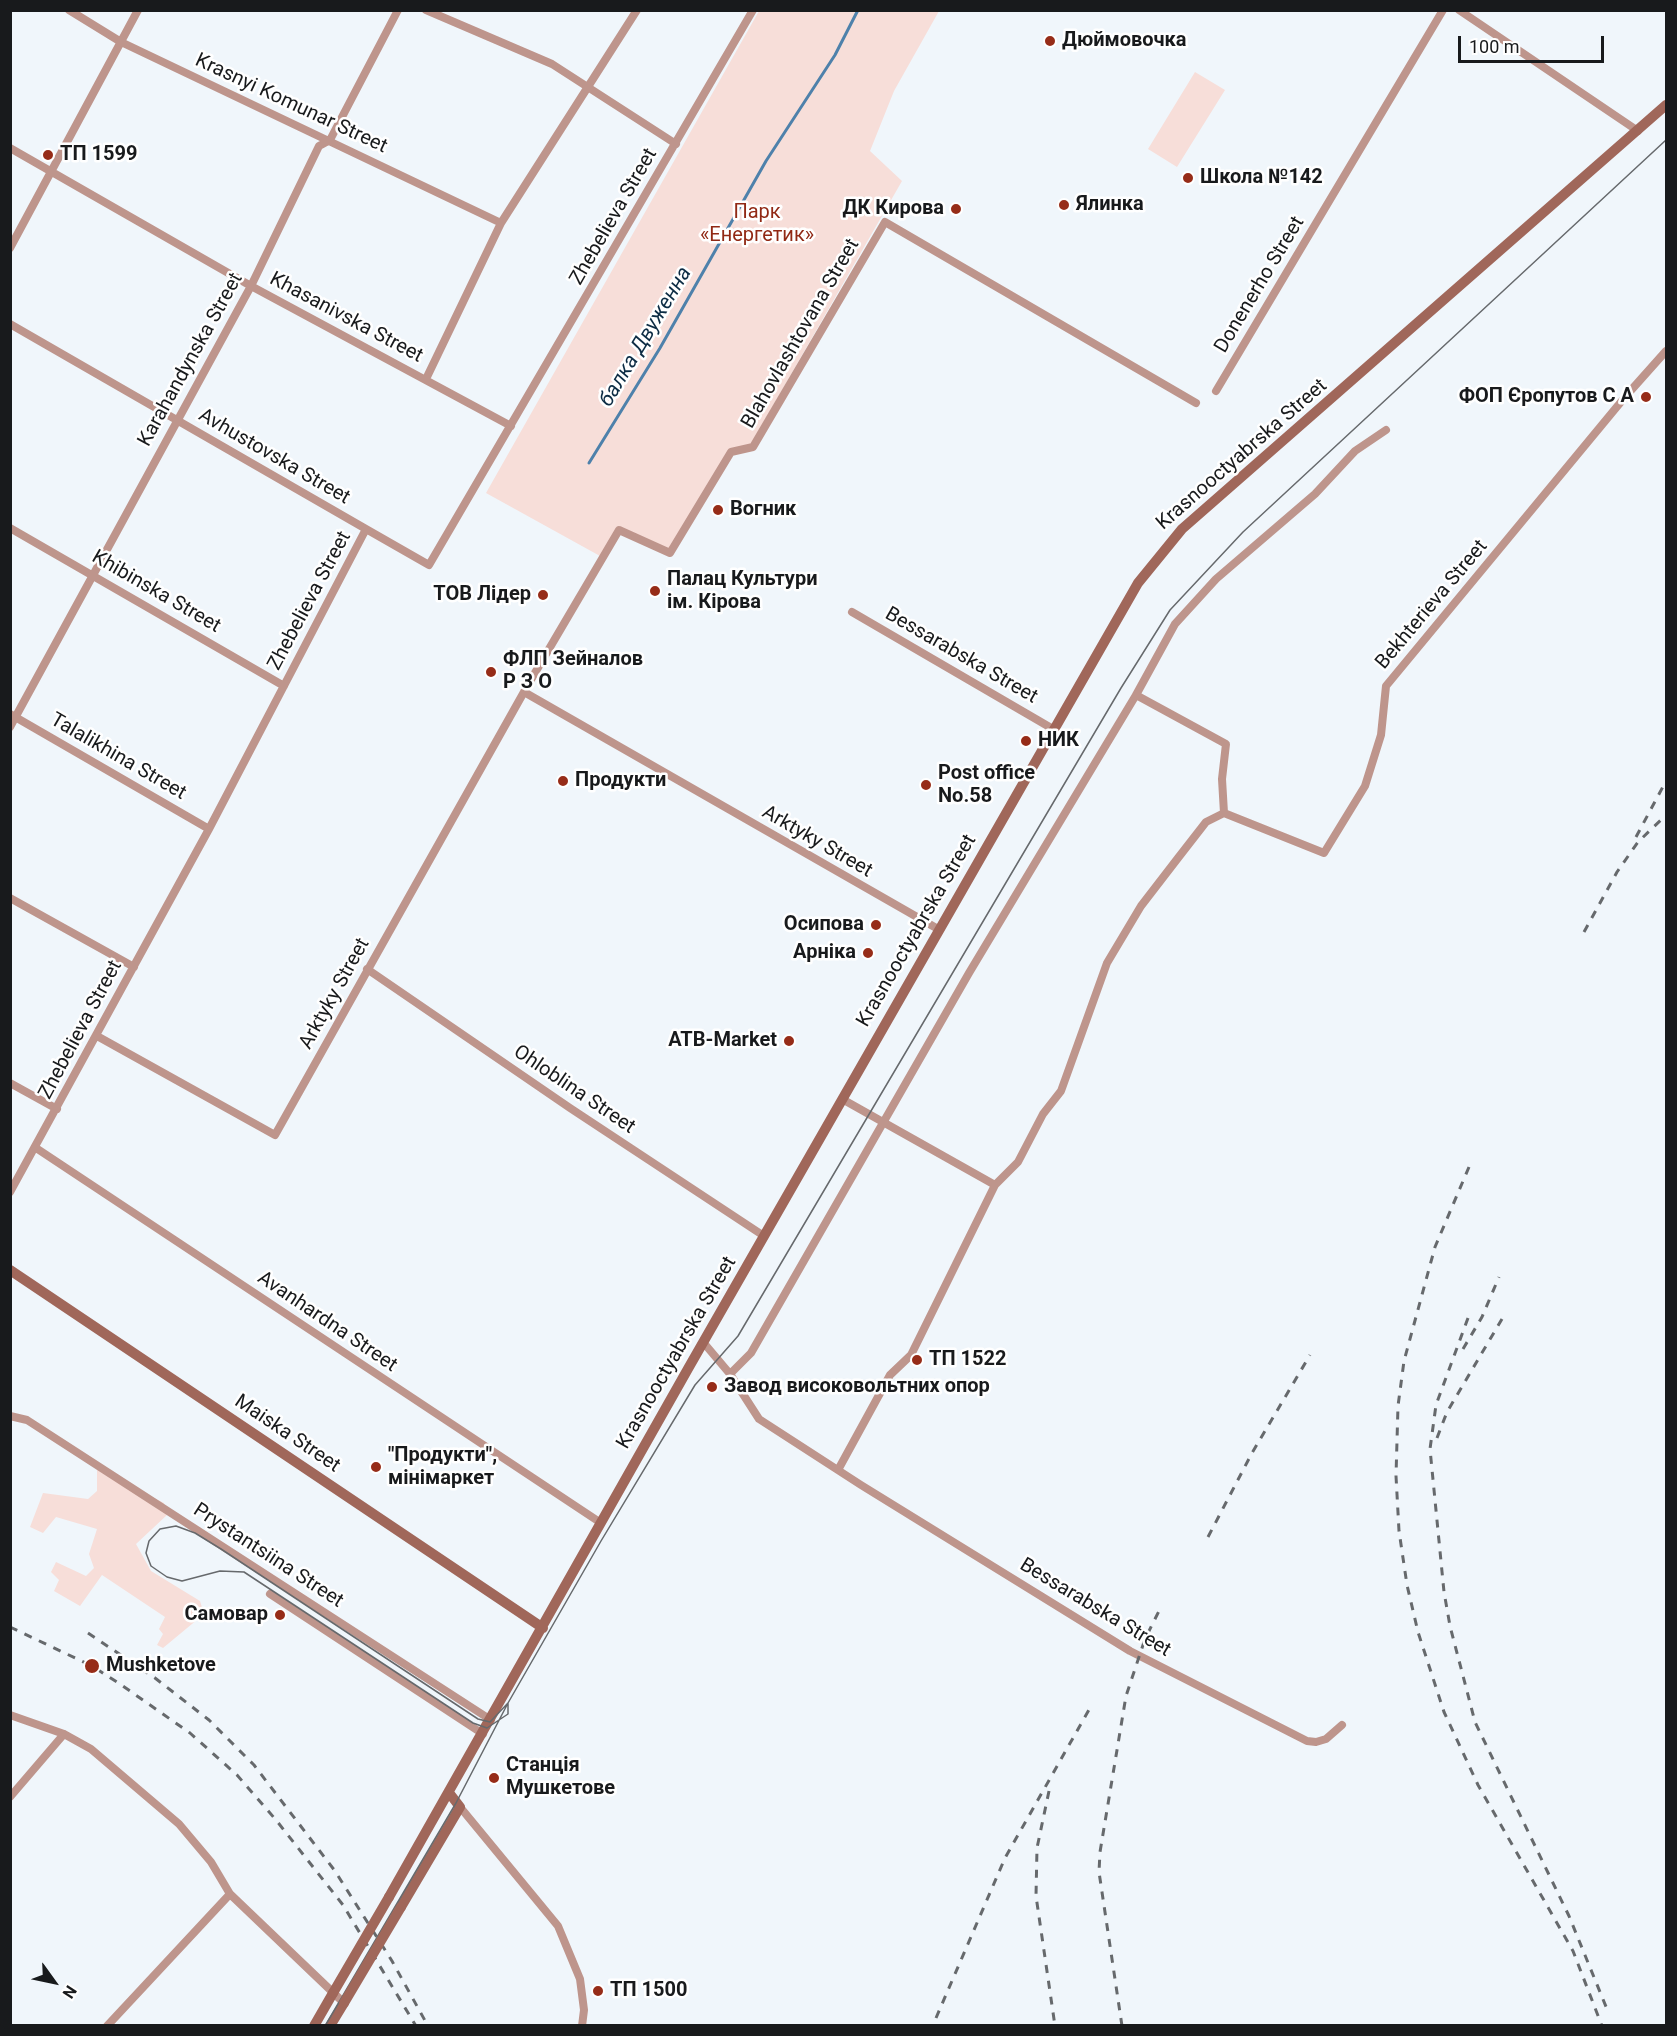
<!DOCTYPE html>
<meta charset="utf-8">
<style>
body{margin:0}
#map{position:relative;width:1677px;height:2036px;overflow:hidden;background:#f0f6fb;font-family:Roboto,sans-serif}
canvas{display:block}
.frame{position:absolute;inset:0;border:12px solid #181a1c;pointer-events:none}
.north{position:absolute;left:24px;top:1952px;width:60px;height:60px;-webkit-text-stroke:4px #fff;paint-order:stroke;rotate:123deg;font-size:16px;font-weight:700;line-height:24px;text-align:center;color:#181a1c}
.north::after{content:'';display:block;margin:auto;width:21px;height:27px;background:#181a1c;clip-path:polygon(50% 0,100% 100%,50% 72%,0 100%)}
.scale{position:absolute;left:1458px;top:36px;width:146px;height:27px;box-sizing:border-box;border:3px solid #181a1c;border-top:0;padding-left:8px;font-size:18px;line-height:21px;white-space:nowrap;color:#181a1c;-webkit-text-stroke:4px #fff;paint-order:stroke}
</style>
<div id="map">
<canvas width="1677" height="2036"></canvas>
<div class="frame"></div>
<div class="north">N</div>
<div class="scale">100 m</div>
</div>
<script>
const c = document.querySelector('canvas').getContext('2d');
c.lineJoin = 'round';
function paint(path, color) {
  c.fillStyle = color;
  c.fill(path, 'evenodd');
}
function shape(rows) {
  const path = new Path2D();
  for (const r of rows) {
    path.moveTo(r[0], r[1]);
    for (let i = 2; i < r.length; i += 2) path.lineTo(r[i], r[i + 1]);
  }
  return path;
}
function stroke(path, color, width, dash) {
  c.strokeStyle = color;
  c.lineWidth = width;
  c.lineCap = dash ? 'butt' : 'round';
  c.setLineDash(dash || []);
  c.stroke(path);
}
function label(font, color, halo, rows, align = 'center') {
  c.font = font + ' Roboto,sans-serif';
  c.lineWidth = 5;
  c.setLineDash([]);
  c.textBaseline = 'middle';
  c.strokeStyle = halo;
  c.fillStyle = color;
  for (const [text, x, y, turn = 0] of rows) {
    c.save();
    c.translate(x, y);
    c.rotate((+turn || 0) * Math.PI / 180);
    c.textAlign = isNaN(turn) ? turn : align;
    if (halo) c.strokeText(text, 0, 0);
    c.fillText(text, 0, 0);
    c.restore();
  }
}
paint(shape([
 [759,11,939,11,894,91,870,151,902,181,751,444,730,450,669,549,618,527,600,556,486,493],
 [1195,72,1225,90,1177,167,1148,149],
 [97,1469,164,1503,167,1515,136,1544,151,1571,200,1601,204,1614,163,1648,157,1645,163,1634,159,1629,165,1617,102,1575,80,1606,54,1591,59,1580,51,1572,56,1562,86,1576,94,1568,89,1554,97,1529,56,1517,43,1533,30,1527,43,1493,88,1499,97,1491]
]), '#f7ded9');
stroke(shape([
 [589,463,660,348,766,161,835,55,858,10]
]), '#4e81ab', 3);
stroke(shape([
 [69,10,121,42,501,223],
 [426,10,552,64,676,144],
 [1459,10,1638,131],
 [10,148,251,286,511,426],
 [10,248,138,10],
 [10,324,366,529],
 [426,379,501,223,637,10],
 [1216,391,1443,10],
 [10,528,284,686],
 [852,612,1053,729],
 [524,692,938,929],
 [10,714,209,829],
 [10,727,251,286,319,146,330,140,398,10],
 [1224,813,1324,853,1365,786,1381,735,1386,686,1625,397,1666,351],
 [10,898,134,967],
 [367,969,570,1108,764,1236],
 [97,1036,275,1135,529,683,619,530,670,553,731,452,753,447,885,222,1196,403],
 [10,1083,57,1109],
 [842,1099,995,1185,1018,1162,1043,1114,1061,1091,1107,963,1141,906,1178,858,1206,822,1224,813,1222,779,1226,744,1136,695],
 [36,1148,601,1523],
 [10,1192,209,829,366,529,429,565,753,10],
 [703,1342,730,1374,759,1419,861,1485,1130,1651,1307,1741,1316,1742,1326,1739,1342,1725],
 [730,1374,751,1353,969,973,1136,695,1175,624,1216,579,1315,494,1355,451,1386,430],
 [10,1416,27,1420,491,1720],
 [838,1470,890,1375,911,1355,995,1185],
 [270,1594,483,1734],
 [10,1715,64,1734,91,1749,179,1824,211,1862,230,1894,344,2003],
 [10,1797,64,1734],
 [460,1807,558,1926,580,1979,584,2010,582,2026],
 [107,2026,230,1894]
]), '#be958c', 8);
stroke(shape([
 [10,1270,543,1628],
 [389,1897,689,1367,1138,583,1182,529,1666,105],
 [401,1907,460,1807,450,1794],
 [314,2026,333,1993],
 [330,2026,344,2003]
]), '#a0675a', 10);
stroke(shape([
 [176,1526,195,1533,221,1549,478,1719,490,1722,508,1703,508,1714,487,1728,473,1723,244,1572,220,1571,182,1581,167,1577,151,1566,146,1553,149,1541,160,1529,176,1526],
 [325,2026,456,1803,508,1703,601,1541,695,1385,738,1336,1121,688,1170,610,1243,532,1666,140]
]), '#66696c', 1.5);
stroke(shape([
 [1636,837,1666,781],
 [1584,932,1617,872,1638,842,1666,815],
 [1469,1167,1435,1247,1404,1361,1398,1406,1396,1476,1399,1531,1407,1585,1418,1632,1444,1712,1478,1785,1573,1951,1602,2026],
 [1468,1318,1436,1405,1430,1449,1444,1592,1450,1626,1475,1722,1569,1916,1609,2014],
 [1463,1349,1482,1317,1499,1277],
 [1437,1438,1447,1412,1502,1319],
 [1208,1537,1252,1453,1310,1355],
 [10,1627,92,1666,120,1684,190,1733,237,1775,276,1820,343,1905,416,2026],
 [88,1633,155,1678,209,1720,254,1765,335,1871,392,1961,428,2026],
 [1049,1791,1037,1848,1036,1896,1055,2026],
 [936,2018,1005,1858,1090,1708],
 [1122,2026,1099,1872,1100,1852,1126,1696,1145,1639,1162,1605]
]), '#66696c', 3, [8, 8]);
stroke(shape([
 [333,1993,389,1897],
 [344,2003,401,1907]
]), '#a0675a', 10);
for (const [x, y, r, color] of [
 [1050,41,6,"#962c18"],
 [48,155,6,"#962c18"],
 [1188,178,6,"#962c18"],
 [1064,205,6,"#962c18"],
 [956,209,6,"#962c18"],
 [1646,397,6,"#962c18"],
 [718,510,6,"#962c18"],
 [655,591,6,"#962c18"],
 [543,595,6,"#962c18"],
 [491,672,6,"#962c18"],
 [1026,741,6,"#962c18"],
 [563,781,6,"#962c18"],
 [926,785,6,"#962c18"],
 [876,925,6,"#962c18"],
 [868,953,6,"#962c18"],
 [789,1041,6,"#962c18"],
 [917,1360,6,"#962c18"],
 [712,1387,6,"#962c18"],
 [376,1467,6,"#962c18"],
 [280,1615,6,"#962c18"],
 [92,1666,8,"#962c18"],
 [494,1778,6,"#962c18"],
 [598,1991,6,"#962c18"]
]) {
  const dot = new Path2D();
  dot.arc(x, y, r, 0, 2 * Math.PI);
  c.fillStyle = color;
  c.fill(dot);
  stroke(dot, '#fff', 2);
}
label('bold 20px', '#181a1c', '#fff', [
 ["Дюймовочка",1062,41],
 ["ТП 1599",60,155],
 ["Школа №142",1200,178],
 ["Ялинка",1076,205],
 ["ДК Кирова",944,209,"right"],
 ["ФОП Єропутов С А",1634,397,"right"],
 ["Вогник",730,510],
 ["Палац Культури",667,580],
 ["ім. Кірова",667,603],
 ["ТОВ Лідер",531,595,"right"],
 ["ФЛП Зейналов",503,660],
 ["Р З О",503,683],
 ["НИК",1038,741],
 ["Post office",938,774],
 ["No.58",938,797],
 ["Продукти",575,781],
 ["Осипова",864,925,"right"],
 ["Арніка",856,953,"right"],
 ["ATB-Market",777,1041,"right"],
 ["ТП 1522",929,1360],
 ["Завод високовольтних опор",724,1387],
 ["\"Продукти\",",388,1456],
 ["мінімаркет",388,1479],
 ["Самовар",268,1615,"right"],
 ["Mushketove",106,1666],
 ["Станція",506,1766],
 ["Мушкетове",506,1789],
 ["ТП 1500",610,1991]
], 'left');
label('20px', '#181a1c', '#fff', [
 ["Krasnyi Komunar Street",291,104,25],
 ["Zhebelieva Street",614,217,-60],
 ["Donenerho Street",1260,285,-59],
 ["Khasanivska Street",346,318,28],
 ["Blahovlashtovana Street",801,334,-60],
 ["Karahandynska Street",191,360,-61],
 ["Krasnooctyabrska Street",1242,455,-41],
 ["Avhustovska Street",274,457,30],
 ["Khibinska Street",156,592,30],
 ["Zhebelieva Street",310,601,-62],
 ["Bekhterieva Street",1432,605,-50],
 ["Bessarabska Street",961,656,30],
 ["Talalikhina Street",118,757,30],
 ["Arktyky Street",817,842,30],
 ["Krasnooctyabrska Street",917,931,-60],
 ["Arktyky Street",335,994,-61],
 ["Zhebelieva Street",81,1030,-62],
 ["Ohloblina Street",574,1090,34],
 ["Avanhardna Street",327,1322,34],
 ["Krasnooctyabrska Street",677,1353,-60],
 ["Maiska Street",287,1434,34],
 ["Prystantsiina Street",268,1556,33],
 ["Bessarabska Street",1095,1608,31]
]);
label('20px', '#912915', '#fff', [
 ["Парк",757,213],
 ["«Енергетик»",757,236]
]);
label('italic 21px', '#0d2c44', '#fff', [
 ["балка Двуженна",646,337,-59]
]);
</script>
